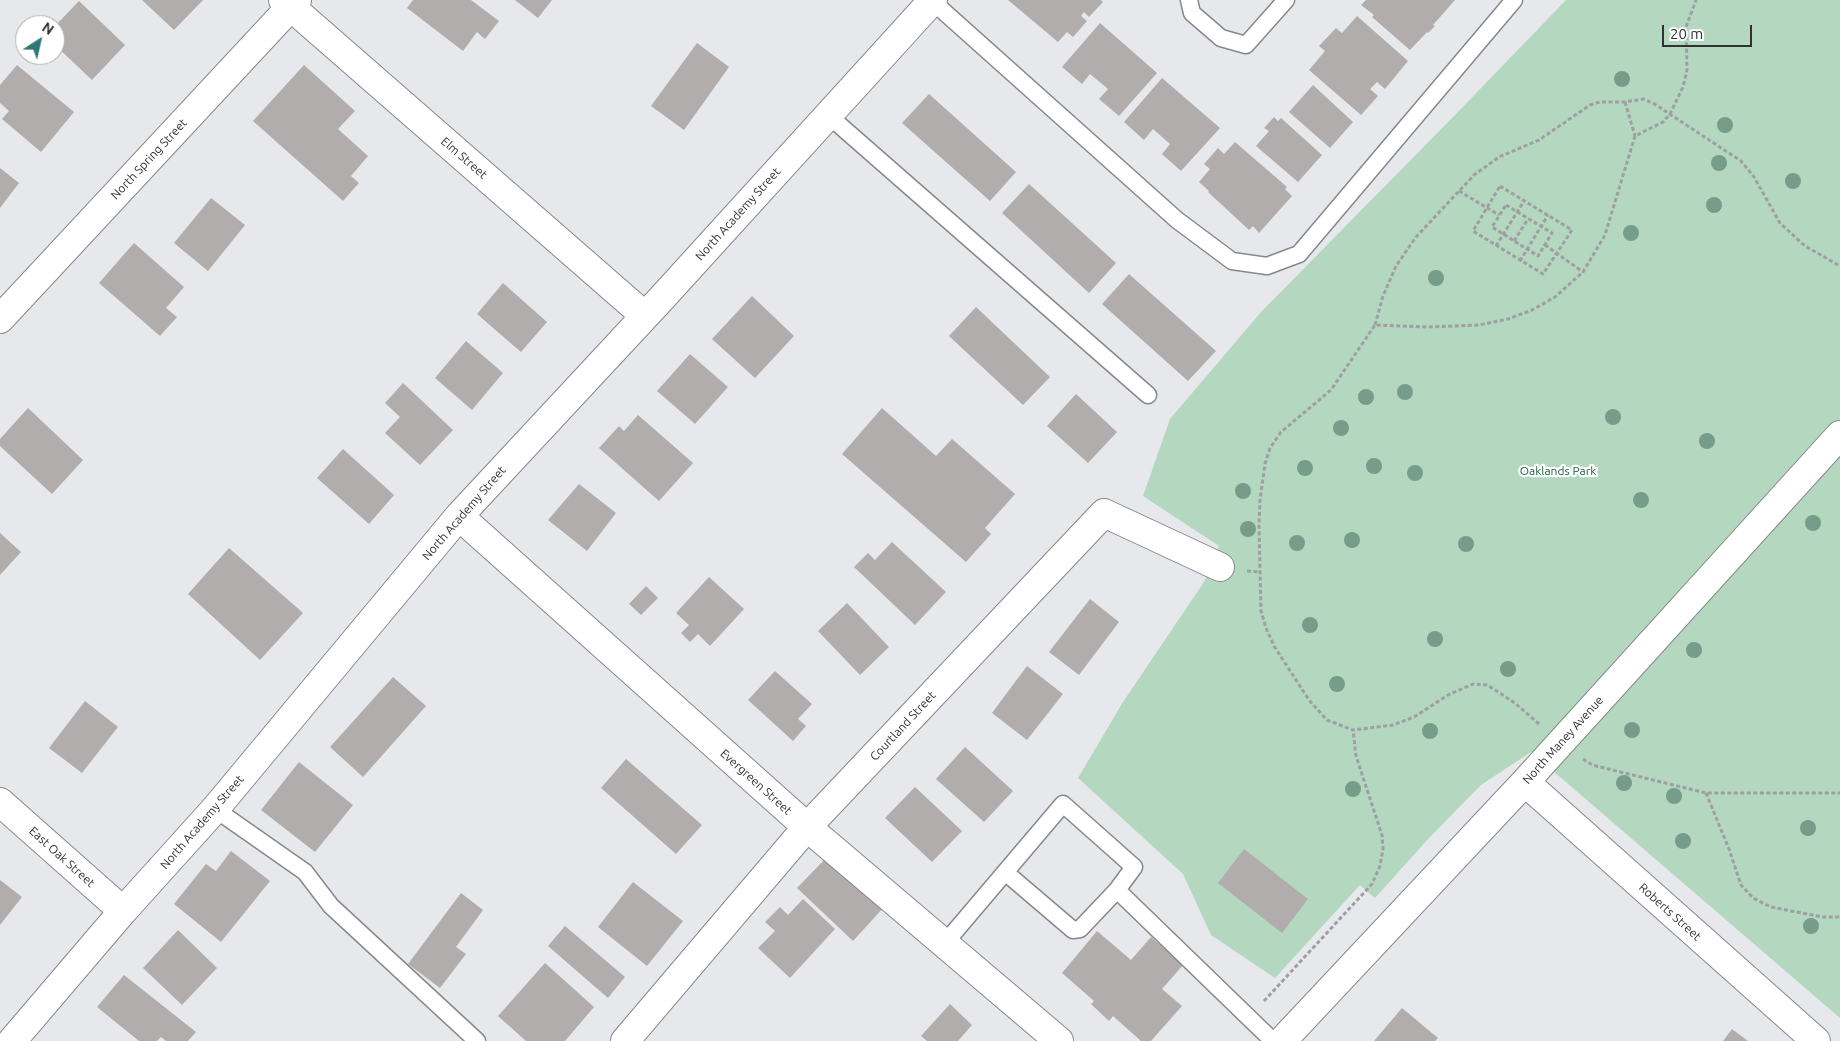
<!DOCTYPE html>
<style>
body{margin:0}
#map{position:relative;width:1840px;height:1041px;overflow:hidden;background:#e7e8eb;font-family:Ubuntu,sans-serif}
canvas{display:block}
.north{position:absolute;left:15px;top:15px;width:50px;height:50px;box-sizing:border-box;background:#fff;border:1px solid #adadad;border-radius:50%;rotate:35deg;font-size:14px;font-weight:700;line-height:20px;text-align:center;color:#313132}
.north::after{content:'';display:block;margin:auto;width:18px;height:22px;background:#2f7878;clip-path:polygon(50% 0,100% 100%,50% 72%,0 100%)}
.scale{position:absolute;left:1662px;top:25px;width:90px;height:22px;box-sizing:border-box;border:2px solid #313132;border-top:0;padding-left:6px;font-size:15px;line-height:18px;white-space:nowrap;color:#313132;-webkit-text-stroke:4px #fff;paint-order:stroke}
</style>
<div id="map">
<canvas width="1840" height="1041"></canvas>
<div class="north">N</div>
<div class="scale">20 m</div>
</div>
<script>
const c = document.querySelector('canvas').getContext('2d');
c.lineJoin = 'round';
function paint(path, color) {
  c.fillStyle = color;
  c.fill(path, 'evenodd');
}
function shape(rows) {
  const path = new Path2D();
  for (const r of rows) {
    path.moveTo(r[0], r[1]);
    for (let i = 2; i < r.length; i += 2) path.lineTo(r[i], r[i + 1]);
  }
  return path;
}
function stroke(path, color, width, dash) {
  c.strokeStyle = color;
  c.lineWidth = width;
  c.lineCap = dash ? 'butt' : 'round';
  c.setLineDash(dash || []);
  c.stroke(path);
}
function label(font, color, halo, rows, align = 'center') {
  c.font = font + ' Ubuntu,sans-serif';
  c.lineWidth = 4.5;
  c.setLineDash([]);
  c.textBaseline = 'middle';
  c.strokeStyle = halo;
  c.fillStyle = color;
  for (const [text, x, y, turn = 0] of rows) {
    c.save();
    c.translate(x, y);
    c.rotate((+turn || 0) * Math.PI / 180);
    c.textAlign = isNaN(turn) ? turn : align;
    if (halo) c.strokeText(text, 0, 0);
    c.fillText(text, 0, 0);
    c.restore();
  }
}
paint(shape([
 [1566,0,1840,0,1840,1018,1531,752,1481,785,1429,838,1375,898,1360,885,1275,978,1211,935,1183,874,1078,778,1123,702,1204,582,1219,546,1143,496,1170,419,1261,312,1455,115]
]), '#b4d7c0');
paint(shape([
 [142,0,203,0,174,30],
 [413,0,471,0,499,21,485,39,477,32,463,51,407,8],
 [515,0,552,0,538,18],
 [1008,0,1101,0,1103,2,1089,17,1084,12,1081,16,1087,21,1073,37,1067,32,1058,42],
 [1366,0,1455,0,1433,25,1435,26,1428,33,1427,32,1410,50,1372,17,1374,15,1361,5],
 [79,1,125,45,92,80,55,45,55,26],
 [1357,16,1408,61,1385,89,1377,82,1370,89,1378,96,1361,115,1309,70,1325,51,1319,46,1336,28,1342,33],
 [1100,23,1157,73,1119,116,1099,99,1108,89,1090,74,1082,84,1062,67],
 [697,43,729,67,684,130,651,106],
 [17,65,74,112,41,152,2,119,9,111,0,103,0,85],
 [304,65,355,111,338,129,368,156,351,176,359,183,343,201,253,121],
 [1162,78,1220,128,1181,171,1162,154,1170,144,1153,129,1144,140,1124,122],
 [1313,85,1353,122,1330,148,1289,112],
 [929,94,1016,172,990,201,902,123],
 [1274,117,1278,121,1281,118,1322,155,1298,182,1256,146,1269,131,1264,128],
 [1235,142,1287,187,1285,189,1292,196,1259,233,1253,226,1249,230,1208,192,1209,191,1199,182,1210,169,1204,164,1218,148,1224,154],
 [0,168,19,183,0,208],
 [1029,184,1116,263,1089,293,1002,213],
 [211,198,245,225,208,271,174,243],
 [134,243,184,287,166,308,177,317,160,336,99,283],
 [1129,274,1216,351,1188,381,1102,304],
 [503,283,547,322,521,352,477,314],
 [752,296,794,336,755,378,712,339],
 [976,307,1050,377,1023,405,949,336],
 [466,341,503,373,472,410,435,378],
 [690,354,728,387,695,424,657,391],
 [403,383,453,430,420,465,385,433,400,417,385,403],
 [1076,394,1117,432,1088,463,1047,426],
 [28,408,83,460,52,494,0,446,0,439],
 [882,408,936,456,952,439,1015,494,985,528,991,534,966,562,842,454],
 [638,415,693,463,659,501,599,448,619,426,624,431],
 [343,449,394,495,369,524,317,478],
 [579,484,616,513,587,551,548,520],
 [0,533,21,552,0,575],
 [892,542,946,592,915,625,854,567,868,553,875,560],
 [229,548,303,613,260,660,188,594],
 [709,577,744,609,710,646,698,634,690,642,681,633,689,625,676,613],
 [646,586,658,598,641,615,629,604],
 [1090,599,1119,622,1079,675,1049,652],
 [847,603,889,647,860,675,818,631],
 [1027,666,1063,694,1027,740,992,713],
 [775,671,812,704,798,719,806,726,793,741,748,700],
 [393,677,426,706,363,777,330,747],
 [85,701,118,727,82,773,49,748],
 [965,747,1013,791,984,822,936,779],
 [626,759,702,825,676,854,601,788],
 [299,762,353,805,315,852,261,810],
 [915,787,962,831,932,862,885,818],
 [1244,849,1308,899,1282,933,1218,883],
 [231,851,270,881,221,942,174,904,206,864,216,871],
 [829,855,884,907,853,941,797,888],
 [0,880,22,897,0,925],
 [633,882,683,921,647,966,598,927],
 [461,893,483,910,456,947,466,954,440,988,408,964],
 [803,899,835,929,790,978,758,948,775,931,765,922,780,907,788,915],
 [565,926,625,977,608,998,548,946],
 [178,930,217,968,182,1005,143,968],
 [1097,931,1131,960,1151,937,1183,965,1162,989,1182,1006,1151,1041,1141,1041,1113,1016,1109,1021,1091,1004,1094,1001,1062,973],
 [545,963,594,1007,565,1041,526,1041,498,1016],
 [124,975,196,1032,188,1041,166,1041,161,1037,157,1041,139,1041,97,1007],
 [950,1004,972,1025,958,1041,927,1041,921,1036],
 [1402,1008,1438,1038,1435,1041,1374,1041],
 [1732,1029,1748,1041,1723,1041]
]), '#b1adad');
const service = shape([
 [1189,0,1192,13,1221,38,1246,45,1286,0],
 [932,1,1177,220,1232,261,1267,266,1299,254,1514,0],
 [828,115,1148,395],
 [215,809,305,872,331,906,477,1041],
 [1005,872,1073,930,1080,929,1117,890],
 [945,943,1063,804,1134,867,1117,890,1273,1041]
]);
const minor = shape([
 [283,0,645,316],
 [0,319,297,0],
 [459,516,807,827,1059,1041],
 [1525,782,1816,1041],
 [0,802,123,911],
 [12,1041,123,911,215,809,459,516,661,299,933,0],
 [625,1041,807,827,1104,513,1220,567],
 [1282,1041,1525,782,1840,435]
]);
stroke(service, '#87888a', 19);
stroke(minor, '#87888a', 30);
stroke(shape([
 [1625,102,1635,136],
 [1500,186,1572,230,1543,274,1473,231,1500,186],
 [1459,191,1499,215],
 [1506,205,1552,233,1538,256,1492,227,1506,205],
 [1514,241,1528,219],
 [1545,245,1583,272],
 [1496,246,1524,201],
 [1520,261,1548,215],
 [1375,325,1383,296,1396,266,1416,237,1474,175,1499,157,1539,140,1590,105,1600,102,1625,102,1643,99,1653,103,1741,161,1754,177,1780,223,1805,246,1840,266],
 [1247,571,1260,572],
 [1539,724,1516,704,1500,693,1487,685,1473,684,1448,695,1414,717,1393,725,1353,730,1327,720,1309,700,1274,646,1266,628,1261,611,1259,525,1260,500,1265,464,1270,448,1281,432,1331,390,1375,325,1429,327,1479,325,1508,319,1532,310,1555,297,1583,272,1605,235,1635,136,1663,122,1670,114,1683,87,1687,70,1686,27,1696,0],
 [1583,759,1592,765,1706,793,1840,793],
 [1706,793,1729,849,1741,885,1753,898,1771,907,1822,917,1840,917],
 [1264,1001,1372,884,1380,866,1383,849,1382,835,1356,756,1353,730]
]), '#9f9fa2', 3, [4, 2.5]);
stroke(service, '#fff', 16);
stroke(minor, '#fff', 28);
c.fillStyle = '#769c8a';
for (const [x, y] of [
 [1622,79],
 [1725,125],
 [1719,163],
 [1793,181],
 [1714,205],
 [1631,233],
 [1436,278],
 [1405,392],
 [1366,397],
 [1613,417],
 [1341,428],
 [1707,441],
 [1374,466],
 [1305,468],
 [1415,473],
 [1243,491],
 [1641,500],
 [1813,523],
 [1248,529],
 [1352,540],
 [1297,543],
 [1466,544],
 [1310,625],
 [1435,639],
 [1694,650],
 [1508,669],
 [1337,684],
 [1632,730],
 [1430,731],
 [1624,783],
 [1353,789],
 [1674,796],
 [1808,828],
 [1683,841],
 [1811,926]
]) {
  c.beginPath();
  c.arc(x, y, 8, 0, 2 * Math.PI);
  c.fill();
}
label('12px', '#313132', '#fff', [
 ["Elm Street",464,158,41],
 ["North Spring Street",149,159,-47],
 ["North Academy Street",738,214,-48],
 ["North Academy Street",464,513,-49],
 ["Courtland Street",903,726,-47],
 ["North Maney Avenue",1563,740,-48],
 ["Evergreen Street",756,782,42],
 ["North Academy Street",202,822,-49],
 ["East Oak Street",62,857,42],
 ["Roberts Street",1670,912,42]
]);
label('12px', '#195e3b', '#fff', [
 ["Oaklands Park",1558,471]
]);
</script>
